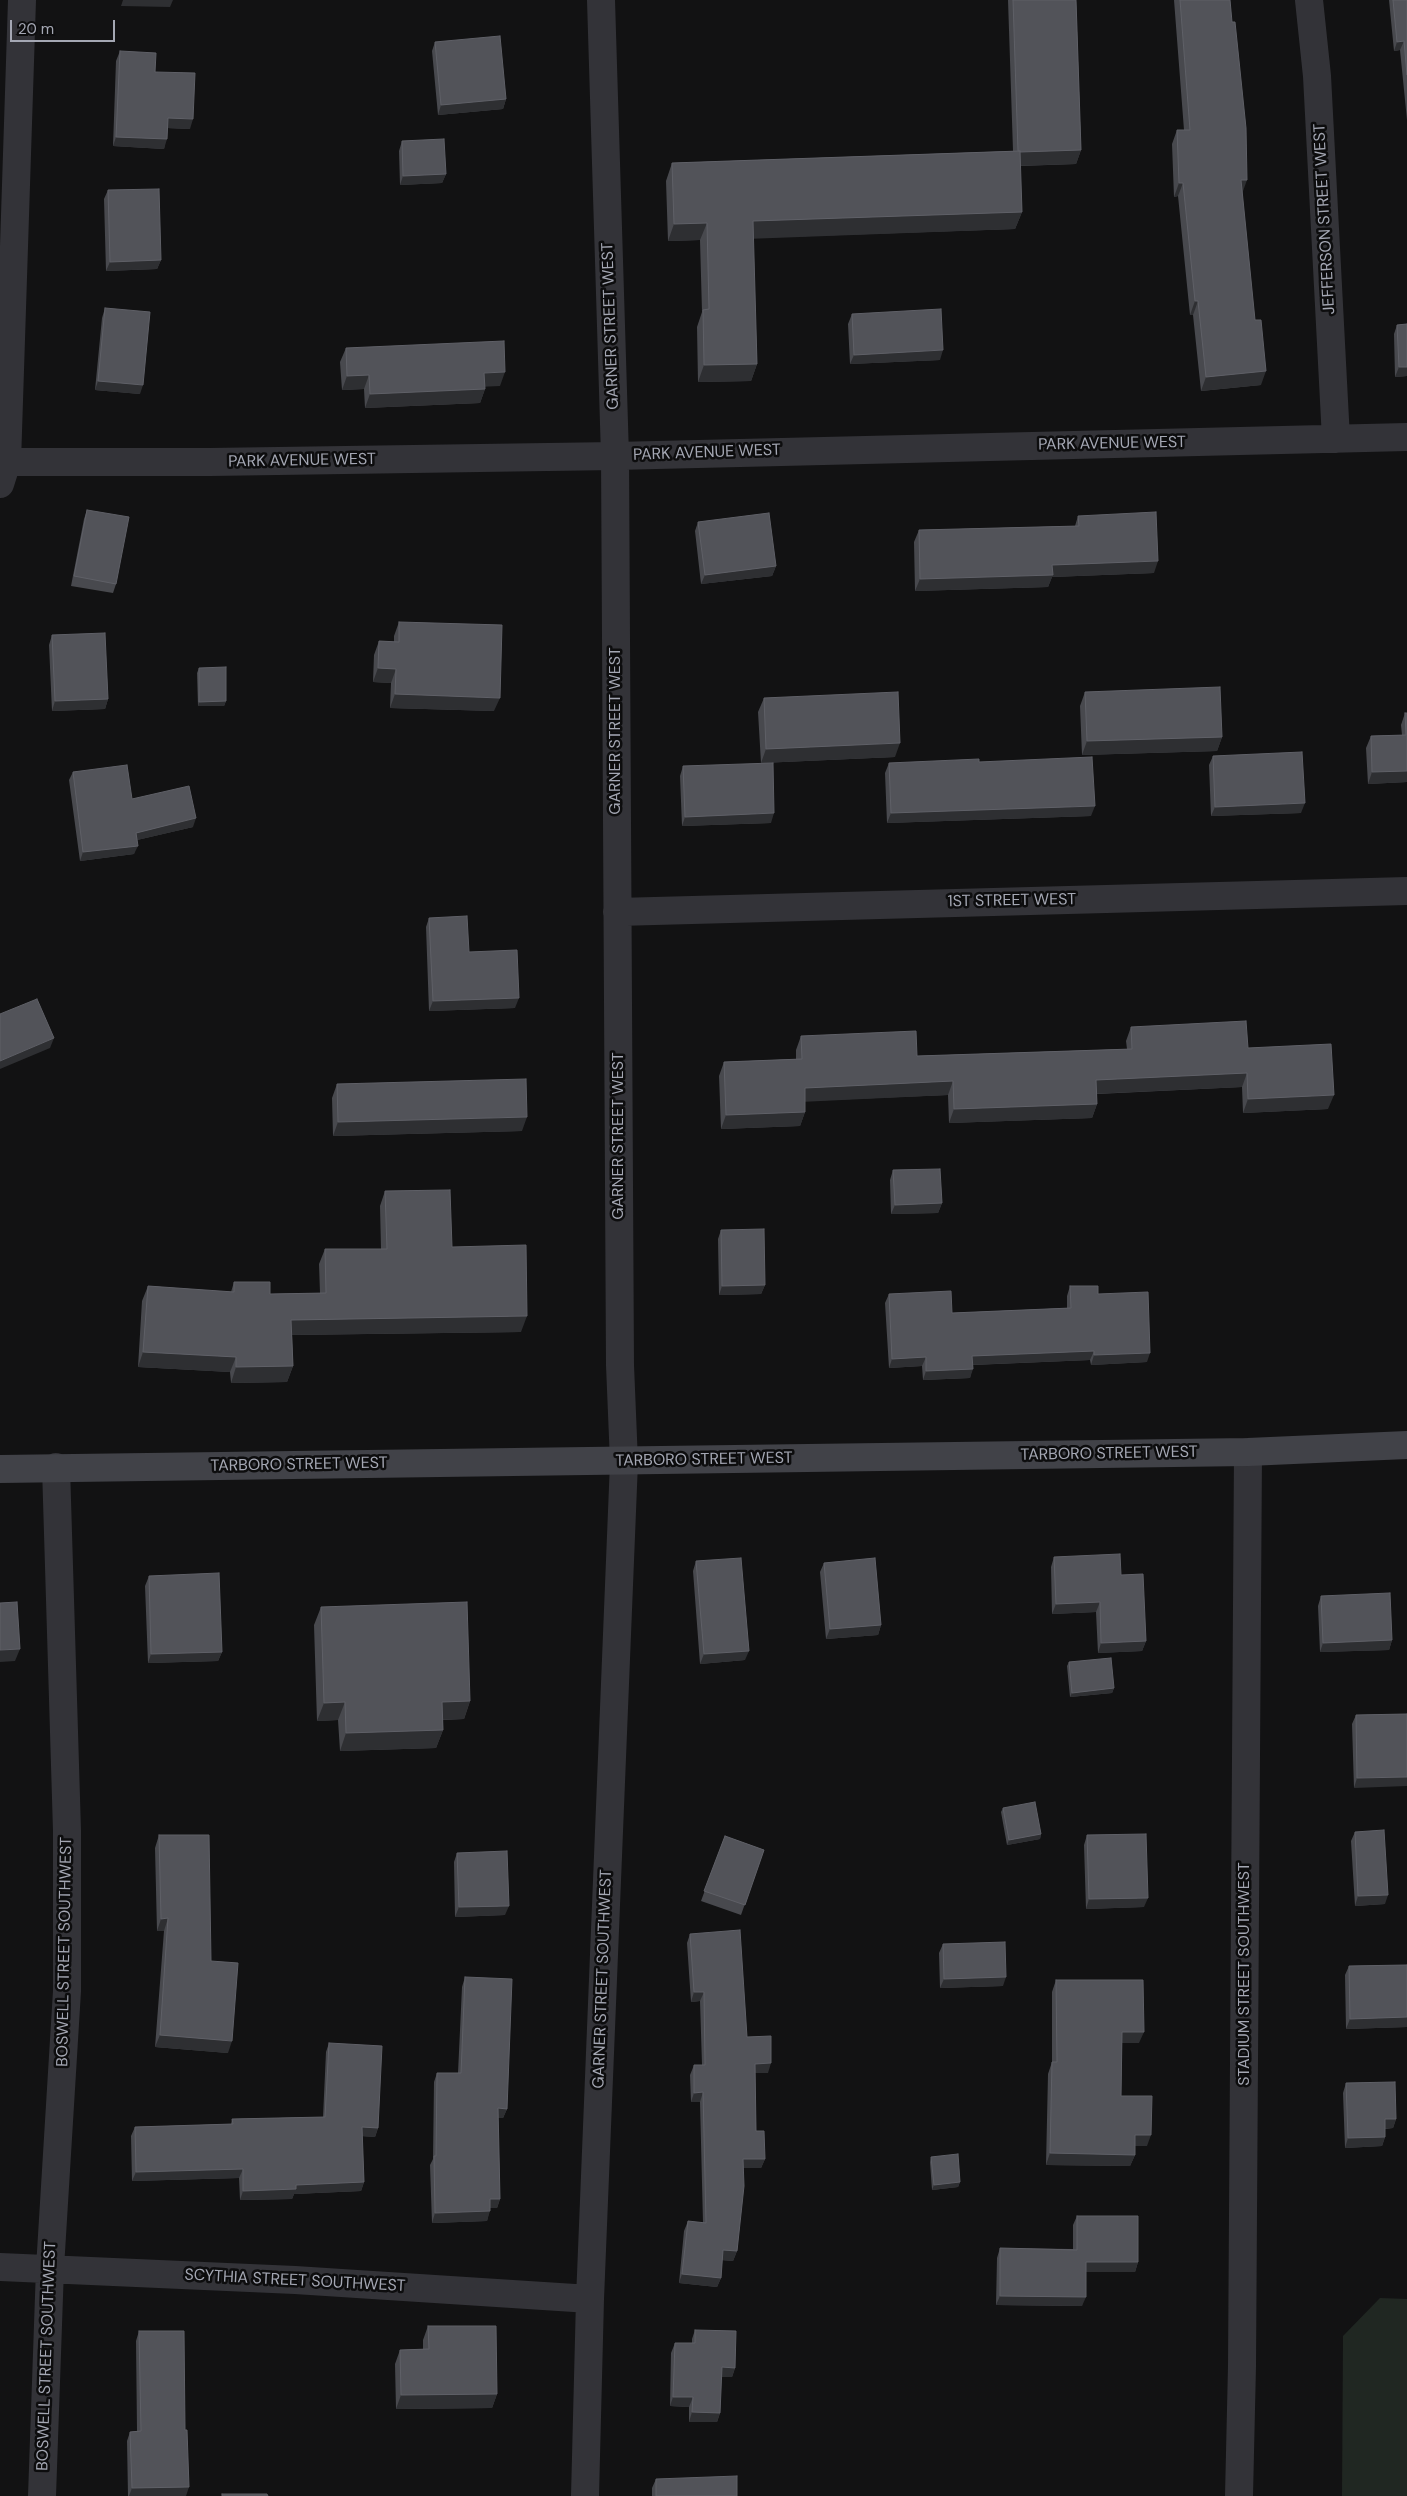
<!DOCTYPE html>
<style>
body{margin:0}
#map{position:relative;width:1407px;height:2496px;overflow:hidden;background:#121213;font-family:"DM Sans",sans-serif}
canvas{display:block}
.scale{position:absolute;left:10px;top:20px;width:105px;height:22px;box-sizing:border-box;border:2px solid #a4a7b3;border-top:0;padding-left:6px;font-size:15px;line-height:18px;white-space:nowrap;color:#a4a7b3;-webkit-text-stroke:4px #0d0d0e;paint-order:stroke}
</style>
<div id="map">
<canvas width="1407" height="2496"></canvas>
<div class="scale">20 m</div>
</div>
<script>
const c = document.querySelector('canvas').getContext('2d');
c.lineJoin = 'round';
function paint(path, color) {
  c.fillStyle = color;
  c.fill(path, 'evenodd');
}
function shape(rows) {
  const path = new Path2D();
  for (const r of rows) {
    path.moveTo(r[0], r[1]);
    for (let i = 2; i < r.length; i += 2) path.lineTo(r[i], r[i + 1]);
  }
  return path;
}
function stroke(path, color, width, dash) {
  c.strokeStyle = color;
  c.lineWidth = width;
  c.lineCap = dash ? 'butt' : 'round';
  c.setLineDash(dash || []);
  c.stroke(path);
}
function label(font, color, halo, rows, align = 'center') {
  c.font = font + ' "DM Sans",sans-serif';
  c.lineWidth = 5;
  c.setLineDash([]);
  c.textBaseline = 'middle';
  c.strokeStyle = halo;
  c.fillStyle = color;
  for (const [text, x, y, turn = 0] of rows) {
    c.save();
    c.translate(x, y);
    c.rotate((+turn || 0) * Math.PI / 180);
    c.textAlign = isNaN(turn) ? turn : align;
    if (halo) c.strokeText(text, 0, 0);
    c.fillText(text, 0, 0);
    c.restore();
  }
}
paint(shape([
 [1380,2298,1407,2299,1407,2496,1342,2496,1343,2336]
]), '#202722');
stroke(shape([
 [1309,0,1317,76,1336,439],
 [7,462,210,462,615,456,1407,437],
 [0,484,7,462,22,0],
 [617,912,1407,891],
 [0,2267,295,2280,590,2299],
 [42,2496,50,2268,67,1991,67,1831,56,1467],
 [585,2496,590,2299,624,1462,620,1365,615,456,601,0],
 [1239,2496,1242,2366,1248,1452]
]), '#333338', 28);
stroke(shape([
 [0,1469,1248,1452,1407,1445]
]), '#414248', 28);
paint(shape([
 [1008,0,1076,0,1081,150,1076,164,1020,166,1022,212,1015,229,753,238,757,364,751,381,698,382,697,327,702,312,700,240,668,241,666,181,672,163,1013,151],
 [1174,0,1230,0,1242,194,1261,385,1201,391,1193,315,1190,315,1178,196,1174,197,1172,144,1177,130,1184,130],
 [1389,0,1407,0,1407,120,1400,50,1394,51],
 [435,42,506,99,503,109,438,115,432,51],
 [120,51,155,72,190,129,168,128,164,149,113,146,116,61],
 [402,141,446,174,442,183,400,185,399,151],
 [108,190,161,260,157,269,106,271,104,199],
 [105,308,140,394,95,390,102,318],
 [852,314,940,360,850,364,848,324],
 [1407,324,1407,376,1395,377,1394,334,1397,325],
 [346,348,500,386,484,386,485,389,480,403,365,408,364,389,342,390,340,362],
 [87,510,116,584,113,593,71,586,84,519],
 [1078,516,1154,573,1052,577,1048,587,915,591,914,542,919,530,1075,526],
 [698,522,776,566,772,576,701,584,695,531],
 [399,622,494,711,390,708,391,683,373,682,374,655,379,641,394,642,394,636],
 [52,635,108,699,105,709,52,711,49,645],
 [199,668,226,701,224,706,198,706,197,673],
 [1085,692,1222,737,1217,751,1082,755,1080,706],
 [764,698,895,757,761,763,758,712],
 [1405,713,1407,713,1407,782,1368,784,1366,748,1371,736,1402,735,1401,725],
 [1213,756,1301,813,1211,816,1209,765],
 [979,762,1091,816,887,823,885,773,889,763],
 [683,766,771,823,682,826,680,776],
 [73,772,193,827,137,840,134,854,80,861,69,780],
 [429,918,469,952,515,1008,429,1011,426,927],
 [1131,1027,1248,1048,1328,1109,1243,1113,1242,1087,1097,1094,1097,1104,1092,1118,949,1123,948,1095,805,1101,805,1112,800,1126,721,1129,719,1076,724,1062,796,1059,796,1050,801,1036,917,1056,1127,1049,1126,1041],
 [337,1084,522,1131,333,1136,332,1098],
 [893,1170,942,1203,938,1213,891,1214,890,1180],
 [385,1191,452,1247,521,1332,292,1335,293,1366,287,1382,231,1383,230,1372,138,1367,142,1301,148,1286,231,1292,234,1282,270,1294,320,1293,319,1264,325,1249,381,1249,380,1206],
 [721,1230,765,1285,761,1294,719,1295,718,1239],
 [1070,1286,1098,1294,1147,1362,1091,1365,1090,1360,973,1365,970,1378,923,1380,922,1366,889,1368,885,1303,889,1294,952,1313,1067,1308,1067,1296],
 [1054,1557,1121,1575,1146,1641,1142,1651,1098,1653,1096,1612,1052,1614,1051,1567],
 [696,1561,745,1660,700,1664,693,1571],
 [824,1563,881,1625,878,1635,826,1639,820,1572],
 [149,1576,222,1652,218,1661,148,1663,145,1586],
 [1321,1596,1392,1640,1389,1650,1320,1652,1318,1606],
 [321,1607,470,1701,464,1719,443,1720,443,1730,436,1748,340,1751,338,1720,317,1721,314,1625],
 [1069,1662,1114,1688,1112,1693,1070,1697,1067,1666],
 [1407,1714,1354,1788,1352,1724,1356,1715],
 [1003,1808,1041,1834,1040,1839,1007,1845,1001,1812],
 [1355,1832,1385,1904,1355,1906,1351,1841],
 [159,1835,228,2053,155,2047,164,1931,157,1931,155,1848],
 [1087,1835,1144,1907,1086,1909,1084,1845],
 [725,1836,764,1850,741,1915,701,1901],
 [457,1853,505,1915,455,1917,454,1862],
 [690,1934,747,2037,768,2073,755,2073,756,2131,765,2159,761,2168,743,2168,737,2251,733,2261,722,2260,721,2278,717,2287,679,2283,684,2231,688,2221,703,2223,700,2102,691,2102,690,2075,694,2065,702,2065,700,2001,691,2002,687,1943],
 [943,1944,1003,1986,940,1988,939,1953],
 [1407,1965,1407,2027,1346,2029,1345,1975,1349,1966],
 [465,1977,507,2109,503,2118,498,2118,500,2199,497,2208,490,2208,487,2221,432,2223,430,2165,433,2159,434,2082,437,2073,458,2073,462,1987],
 [1056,1980,1139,2043,1122,2043,1121,2096,1147,2146,1135,2146,1135,2155,1130,2166,1046,2165,1048,2074,1052,2062,1052,1992],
 [329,2043,378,2128,375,2137,362,2136,364,2182,361,2191,294,2194,292,2199,240,2200,239,2178,132,2181,131,2136,135,2127,231,2124,232,2119,323,2117,326,2052],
 [1346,2083,1396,2119,1393,2128,1385,2129,1385,2137,1382,2146,1345,2148,1343,2093],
 [931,2157,960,2182,958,2187,932,2190,930,2162],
 [1077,2216,1138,2262,1135,2272,1086,2272,1082,2306,996,2305,997,2258,1000,2248,1073,2249,1073,2225],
 [428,2326,497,2394,492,2408,396,2409,395,2364,400,2350,423,2349,423,2340],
 [695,2330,735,2368,732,2377,721,2377,720,2413,717,2422,689,2422,689,2407,670,2406,671,2353,675,2343,692,2343,692,2339],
 [139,2331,186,2496,128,2496,127,2441,130,2432,137,2431,136,2341],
 [656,2479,737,2496,652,2496,652,2488]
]), '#48494e');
paint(shape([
 [123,0,173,0,170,7,121,6],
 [1404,41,1400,50,1394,51,1397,42],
 [506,99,503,109,438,115,441,105],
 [168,118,193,119,190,129,165,128],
 [116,137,167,139,164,149,113,146],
 [1081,150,1076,164,1013,166,1018,152],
 [446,174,442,183,400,185,403,176],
 [1241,180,1247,180,1242,194],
 [1179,183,1183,183,1178,196,1174,197],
 [1022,212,1015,229,746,239,753,221],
 [707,223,700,240,668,241,674,224],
 [161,260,157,269,106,271,110,262],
 [1195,301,1198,301,1193,315,1190,315],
 [943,350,940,360,850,364,854,355],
 [757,364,751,381,698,382,704,365],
 [1399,367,1407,367,1407,376,1395,377],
 [1266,371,1261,385,1201,391,1206,377],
 [505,372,500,386,478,387,484,373],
 [369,375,364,389,342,390,347,376],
 [98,381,143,385,140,394,95,390],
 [485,389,480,403,365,408,370,394],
 [1158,561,1154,573,1052,577,1048,587,915,591,920,579,1052,565],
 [776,566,772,576,701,584,705,575],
 [378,668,396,669,391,683,373,682],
 [395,694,500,698,494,711,390,708],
 [108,699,105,709,52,711,55,701],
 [226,701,224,706,198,706,199,702],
 [1222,737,1217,751,1082,755,1087,741],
 [900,743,895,757,761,763,766,749],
 [1407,771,1407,782,1368,784,1372,772],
 [1305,803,1301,813,1211,816,1215,807],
 [1095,806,1091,816,887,823,891,813],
 [774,813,771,823,682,826,685,817],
 [196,818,193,827,133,841,136,833],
 [138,846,134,854,80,861,83,852],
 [519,998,515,1008,429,1011,433,1001],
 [54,1038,50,1048,0,1069,0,1061],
 [1247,1073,1242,1087,1091,1094,1096,1080],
 [953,1081,948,1095,800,1102,805,1088],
 [1334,1095,1328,1109,1243,1113,1248,1099],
 [1097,1104,1092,1118,949,1123,954,1109],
 [805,1112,800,1126,721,1129,726,1115],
 [527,1117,522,1131,333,1136,338,1122],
 [942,1203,938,1213,891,1214,895,1205],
 [765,1285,761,1294,719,1295,722,1286],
 [527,1316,521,1332,286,1335,291,1320],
 [1094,1351,1090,1360,969,1365,972,1356],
 [143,1352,236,1357,230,1372,138,1367],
 [1150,1353,1147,1362,1091,1365,1094,1355],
 [926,1357,922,1366,889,1368,892,1359],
 [293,1366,287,1382,231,1383,236,1367],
 [973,1369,970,1378,923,1380,926,1371],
 [1100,1602,1096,1612,1052,1614,1056,1604],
 [881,1625,878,1635,826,1639,830,1629],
 [1392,1640,1389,1650,1320,1652,1323,1643],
 [1146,1641,1142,1651,1098,1653,1101,1643],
 [20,1649,15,1661,0,1662,0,1650],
 [749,1651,745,1660,700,1664,704,1654],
 [222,1652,218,1661,148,1663,151,1654],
 [1114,1688,1112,1693,1070,1697,1072,1693],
 [470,1701,464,1719,435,1720,442,1702],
 [345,1702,338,1720,317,1721,324,1703],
 [443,1730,436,1748,340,1751,346,1733],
 [1407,1777,1407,1786,1354,1788,1357,1778],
 [1041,1834,1040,1839,1007,1845,1009,1840],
 [1388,1895,1385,1904,1355,1906,1358,1896],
 [1148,1898,1144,1907,1086,1909,1089,1899],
 [509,1906,505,1915,455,1917,459,1907],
 [168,1918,164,1931,157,1931,161,1919],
 [1006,1977,1003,1986,940,1988,944,1979],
 [694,1992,704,1992,700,2001,691,2002],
 [1407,2017,1407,2027,1346,2029,1350,2019],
 [1122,2032,1144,2032,1139,2043,1117,2043],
 [160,2035,232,2041,228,2053,155,2047],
 [771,2063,768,2073,752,2073,755,2064],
 [703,2092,700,2102,691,2102,694,2093],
 [498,2108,507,2109,503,2118,494,2118],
 [1385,2119,1396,2119,1393,2128,1381,2129],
 [362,2127,378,2128,375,2137,359,2136],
 [1135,2135,1151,2135,1147,2146,1131,2146],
 [1385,2137,1382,2146,1345,2148,1348,2138],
 [1050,2153,1135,2155,1130,2166,1046,2165],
 [743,2159,765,2159,761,2168,740,2168],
 [243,2169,239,2178,132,2181,136,2172],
 [364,2182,361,2191,294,2194,292,2199,240,2200,243,2191,296,2185],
 [960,2182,958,2187,932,2190,934,2185],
 [490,2199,500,2199,497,2208,486,2208],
 [490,2211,487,2221,432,2223,435,2213],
 [723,2250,737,2251,733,2261,719,2260],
 [1086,2262,1138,2262,1135,2272,1082,2272],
 [682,2274,721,2278,717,2287,679,2283],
 [1000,2296,1086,2297,1082,2306,996,2305],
 [722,2367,735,2368,732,2377,718,2377],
 [497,2394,492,2408,396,2409,401,2395],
 [673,2397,693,2397,689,2407,670,2406],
 [692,2412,720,2413,717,2422,689,2422],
 [189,2487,186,2496,129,2496,132,2488]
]), '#2e2f32');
const building = shape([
 [1013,0,1076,0,1081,150,1020,152,1020,151,1018,151,1013,0],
 [1180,0,1230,0,1232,22,1235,22,1246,128,1247,180,1241,180,1255,320,1261,320,1266,371,1206,377,1198,301,1195,301,1183,183,1179,183,1177,130,1190,130,1180,0],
 [1393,0,1407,0,1407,75,1404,41,1397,42,1393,0],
 [500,36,506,99,441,105,435,42,500,36],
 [120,51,156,53,155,72,195,73,193,119,168,118,167,139,116,137,120,51],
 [444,139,446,174,403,176,402,141,444,139],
 [1020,151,1022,212,753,221,757,364,704,365,703,310,709,309,707,223,674,224,672,163,1020,151],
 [159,189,161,260,110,262,108,190,159,189],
 [105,308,150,312,143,385,98,381,105,308],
 [941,309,943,350,854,355,852,314,941,309],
 [1407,324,1407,367,1399,367,1397,325,1407,324],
 [504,341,505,372,484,373,485,389,370,394,369,375,347,376,346,348,504,341],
 [87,510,129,517,116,584,74,576,87,510],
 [1156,512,1158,561,1052,565,1053,575,920,579,919,530,1079,526,1078,516,1156,512],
 [769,513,776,566,705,575,698,522,769,513],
 [399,622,502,625,500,698,395,694,396,669,378,668,379,641,399,642,399,622],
 [105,633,108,699,55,701,52,635,105,633],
 [226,667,226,701,199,702,199,668,226,667],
 [1220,687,1222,737,1087,741,1085,692,1220,687],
 [898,692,900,743,766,749,764,698,898,692],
 [1405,713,1407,713,1407,771,1372,772,1371,736,1406,735,1405,713],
 [1302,752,1305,803,1215,807,1213,756,1302,752],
 [1092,757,1095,806,891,813,889,763,979,759,979,762,1092,757],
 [773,763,774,813,685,817,683,766,773,763],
 [127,765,132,799,189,786,196,818,136,833,138,846,83,852,73,772,127,765],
 [467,916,469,952,517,950,519,998,433,1001,429,918,467,916],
 [37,999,54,1038,0,1061,0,1014,37,999],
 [1246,1021,1248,1048,1331,1044,1334,1095,1248,1099,1247,1073,1096,1080,1097,1104,954,1109,953,1081,805,1088,805,1112,726,1115,724,1062,802,1059,801,1036,916,1031,917,1056,1132,1049,1131,1027,1246,1021],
 [526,1079,527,1117,338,1122,337,1084,526,1079],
 [940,1169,942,1203,895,1205,893,1170,940,1169],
 [450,1190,452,1247,526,1245,527,1316,291,1320,293,1366,236,1367,236,1357,143,1352,148,1286,234,1292,234,1282,270,1282,270,1294,326,1293,325,1249,387,1249,385,1191,450,1190],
 [764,1229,765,1285,722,1286,721,1230,764,1229],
 [1070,1286,1098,1286,1098,1294,1148,1292,1150,1353,1094,1355,1094,1351,972,1356,973,1369,926,1371,926,1357,892,1359,889,1294,951,1291,952,1313,1071,1308,1070,1286],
 [1120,1554,1121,1575,1143,1574,1146,1641,1101,1643,1100,1602,1056,1604,1054,1557,1120,1554],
 [741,1558,749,1651,704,1654,696,1561,741,1558],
 [875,1558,881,1625,830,1629,824,1563,875,1558],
 [219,1573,222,1652,151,1654,149,1576,219,1573],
 [1390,1593,1392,1640,1323,1643,1321,1596,1390,1593],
 [17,1602,20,1649,0,1650,0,1603,17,1602],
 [467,1602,470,1701,442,1702,443,1730,346,1733,345,1702,324,1703,321,1607,467,1602],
 [1111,1658,1114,1688,1072,1693,1069,1662,1111,1658],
 [1407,1714,1407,1777,1357,1778,1356,1715,1407,1714],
 [1035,1802,1041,1834,1009,1840,1003,1808,1035,1802],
 [1384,1830,1388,1895,1358,1896,1355,1832,1384,1830],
 [1146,1834,1148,1898,1089,1899,1087,1835,1146,1834],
 [159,1835,209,1835,211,1961,238,1963,232,2041,160,2035,168,1918,161,1919,159,1835],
 [725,1836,764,1850,745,1905,704,1891,725,1836],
 [507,1851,509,1906,459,1907,457,1853,507,1851],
 [740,1930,747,2037,771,2036,771,2063,755,2064,756,2131,764,2131,765,2159,743,2159,744,2186,737,2251,723,2250,721,2278,682,2274,688,2221,706,2223,703,2092,694,2093,694,2065,705,2065,704,1992,694,1992,690,1934,740,1930],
 [1005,1942,1006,1977,944,1979,943,1944,1005,1942],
 [1407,1965,1407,2017,1350,2019,1349,1966,1407,1965],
 [465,1977,512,1979,507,2109,498,2108,500,2199,490,2199,490,2211,435,2213,434,2156,436,2156,437,2073,461,2073,465,1977],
 [1056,1980,1143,1980,1144,2032,1122,2032,1121,2096,1152,2096,1151,2135,1135,2135,1135,2155,1050,2153,1052,2062,1057,2062,1056,1980],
 [329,2043,382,2046,378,2128,362,2127,364,2182,296,2185,296,2189,243,2191,243,2169,136,2172,135,2127,233,2124,232,2119,325,2117,329,2043],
 [1395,2082,1396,2119,1385,2119,1385,2137,1348,2138,1346,2083,1395,2082],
 [958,2154,960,2182,934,2185,931,2157,958,2154],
 [1077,2216,1138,2216,1138,2262,1086,2262,1086,2297,1000,2296,1000,2248,1077,2250,1077,2216],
 [428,2326,496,2326,497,2394,401,2395,400,2350,429,2349,428,2326],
 [695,2330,736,2331,735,2368,722,2367,720,2413,692,2412,693,2397,673,2397,675,2343,695,2343,695,2330],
 [139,2331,184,2331,185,2430,187,2430,189,2487,132,2488,130,2432,141,2431,139,2331],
 [737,2476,737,2496,656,2496,656,2479,737,2476],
 [222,2494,267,2494,268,2496,222,2496,222,2494]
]);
paint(building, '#525359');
stroke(building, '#5f6067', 1);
label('16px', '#a4a7b3', '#0d0d0e', [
 ["JEFFERSON STREET WEST",1325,219,-93],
 ["GARNER STREET WEST",611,326,-92],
 ["PARK AVENUE WEST",1112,444,-1],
 ["PARK AVENUE WEST",707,453,-2],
 ["PARK AVENUE WEST",302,461,-1],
 ["GARNER STREET WEST",616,731,-90],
 ["1ST STREET WEST",1012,901,-1],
 ["GARNER STREET WEST",619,1136,-90],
 ["TARBORO STREET WEST",1109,1454,-1],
 ["TARBORO STREET WEST",704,1460,-1],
 ["TARBORO STREET WEST",299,1465,-1],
 ["BOSWELL STREET SOUTHWEST",65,1952,-89],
 ["STADIUM STREET SOUTHWEST",1245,1974,-90],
 ["GARNER STREET SOUTHWEST",603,1979,-88],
 ["SCYTHIA STREET SOUTHWEST",295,2281,3],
 ["BOSWELL STREET SOUTHWEST",47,2356,-88]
]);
</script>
